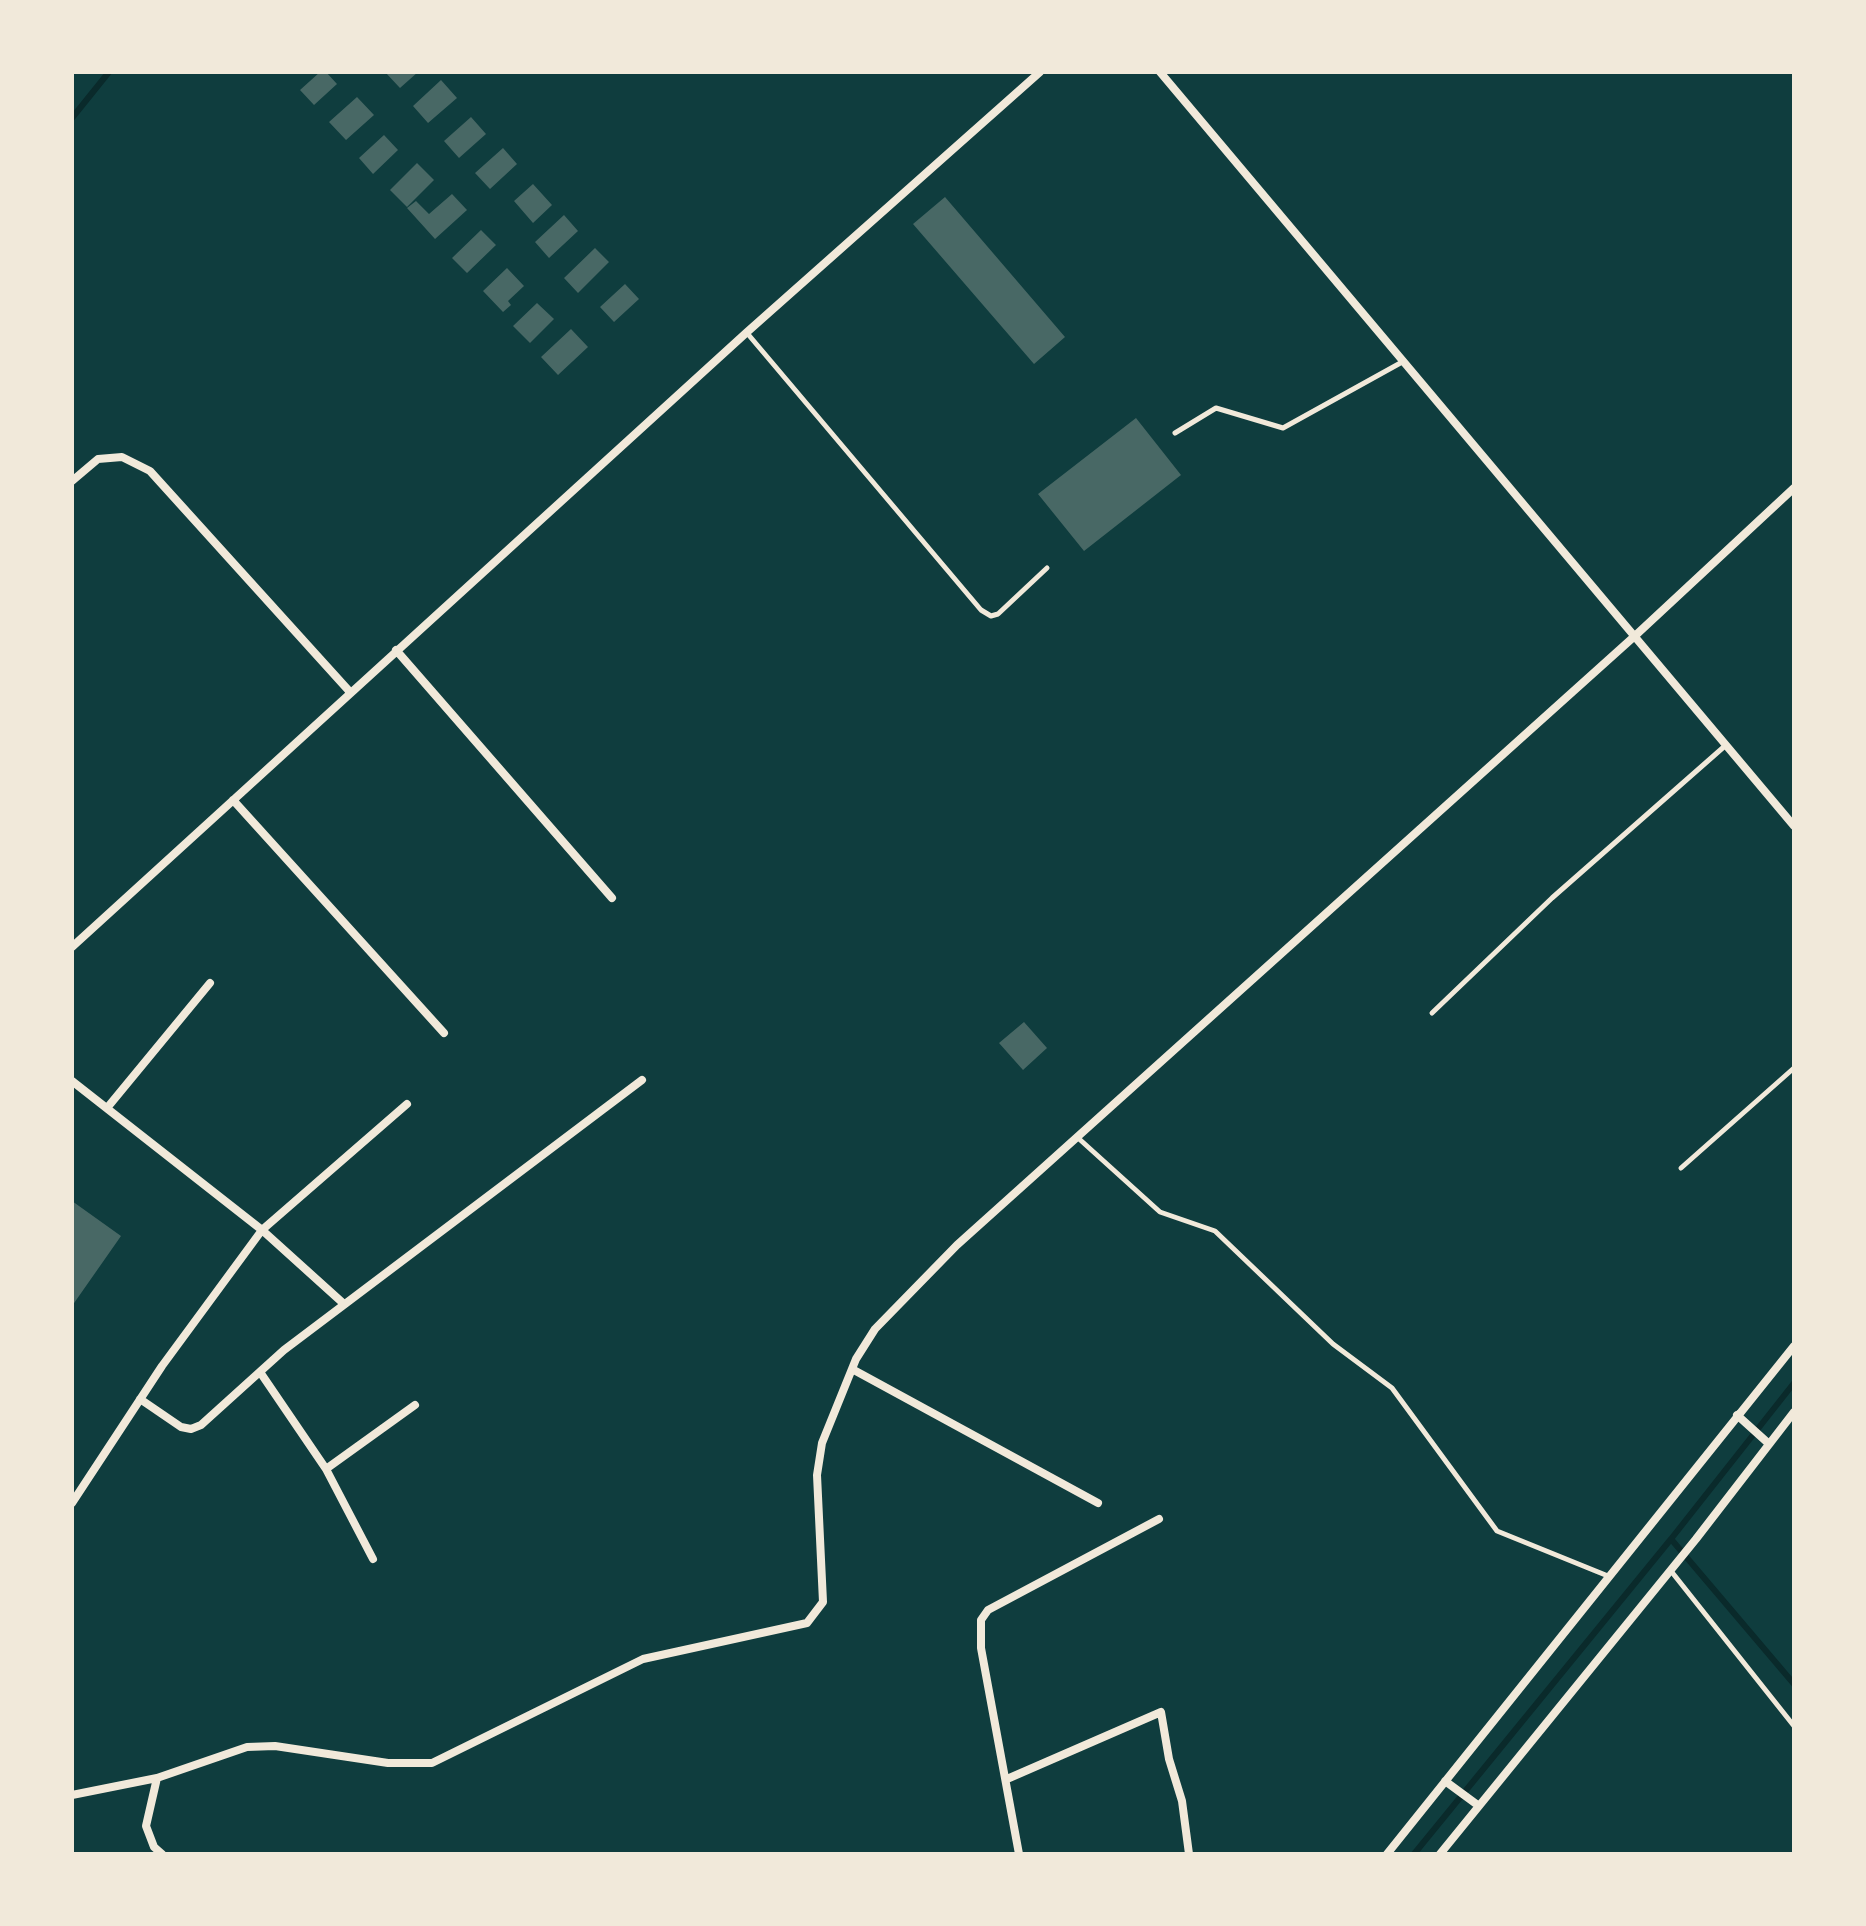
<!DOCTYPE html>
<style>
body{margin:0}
#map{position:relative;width:1866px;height:1926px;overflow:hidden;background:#0f3d3e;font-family:Poppins,sans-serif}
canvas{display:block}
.frame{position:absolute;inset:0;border:74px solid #f1e9da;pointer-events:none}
</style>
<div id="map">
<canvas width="1866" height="1926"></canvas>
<div class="frame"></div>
</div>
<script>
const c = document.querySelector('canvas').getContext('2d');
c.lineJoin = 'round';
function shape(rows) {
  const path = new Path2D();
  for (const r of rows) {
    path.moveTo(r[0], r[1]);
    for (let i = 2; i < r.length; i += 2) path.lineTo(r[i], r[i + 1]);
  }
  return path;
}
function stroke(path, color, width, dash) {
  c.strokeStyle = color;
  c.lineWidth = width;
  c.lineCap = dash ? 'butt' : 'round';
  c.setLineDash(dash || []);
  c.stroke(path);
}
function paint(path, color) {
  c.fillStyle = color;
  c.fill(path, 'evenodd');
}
stroke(shape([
 [72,118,109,72],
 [1794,1383,1671,1539,1794,1684],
 [1414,1854,1671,1539]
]), '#0a2a2b', 6);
paint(shape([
 [320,72,326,72,337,84,314,105,300,90],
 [385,72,418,72,400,88],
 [441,80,457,98,428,123,413,106],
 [357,97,374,115,346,140,329,122],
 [471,117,486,134,459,158,444,141],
 [384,135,398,150,373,174,359,158],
 [503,148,517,164,490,189,475,173],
 [417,163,434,180,407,207,390,190],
 [533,184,552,205,533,223,514,201],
 [452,194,467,210,435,239,407,208,416,201,429,214],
 [945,197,1065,337,1034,364,913,224],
 [564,215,578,231,549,258,535,242],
 [481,230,496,245,467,273,452,258],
 [595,248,609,262,578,293,564,278],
 [507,268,524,286,508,301,511,305,503,312,483,291],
 [625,284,639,299,614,322,600,307],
 [537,303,554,319,530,343,513,326],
 [571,329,588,347,558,375,541,357],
 [1136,418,1181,475,1084,551,1038,494],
 [1024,1022,1047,1048,1023,1070,999,1043],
 [72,1201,121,1236,72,1306]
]), '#486865');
stroke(shape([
 [747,333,981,610,991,616,998,614,1047,568],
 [1175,433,1216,408,1283,428,1404,361],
 [1432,1013,1552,898,1726,745],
 [1077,1137,1160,1212,1215,1231,1333,1344,1392,1388,1497,1531,1608,1576],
 [1681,1168,1794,1068],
 [1671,1571,1794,1726]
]), '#f1e9da', 5);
stroke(shape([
 [1160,72,1794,826],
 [72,481,98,459,122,457,150,471,350,692],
 [396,650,612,898],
 [233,800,444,1033],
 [72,947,746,333,1040,72],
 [72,1081,262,1230,344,1304],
 [107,1108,210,983],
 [852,1369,1098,1503],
 [260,1372,326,1469,373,1559],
 [140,1399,181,1427,191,1429,201,1425,284,1350,642,1080],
 [1737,1415,1768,1443],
 [326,1469,415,1405],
 [72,1503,162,1366,262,1230,407,1104],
 [157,1778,146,1826,154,1847,162,1854],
 [1007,1779,1161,1712,1169,1759,1182,1801,1189,1854],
 [1445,1781,1479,1806],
 [72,1795,157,1778,247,1747,275,1746,388,1763,432,1763,643,1659,807,1623,823,1602,817,1475,822,1443,856,1359,875,1329,957,1245,1637,634,1794,488],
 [1019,1854,981,1648,981,1620,988,1610,1159,1519],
 [1387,1854,1794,1346],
 [1440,1854,1696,1539,1794,1412]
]), '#f1e9da', 8);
</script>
